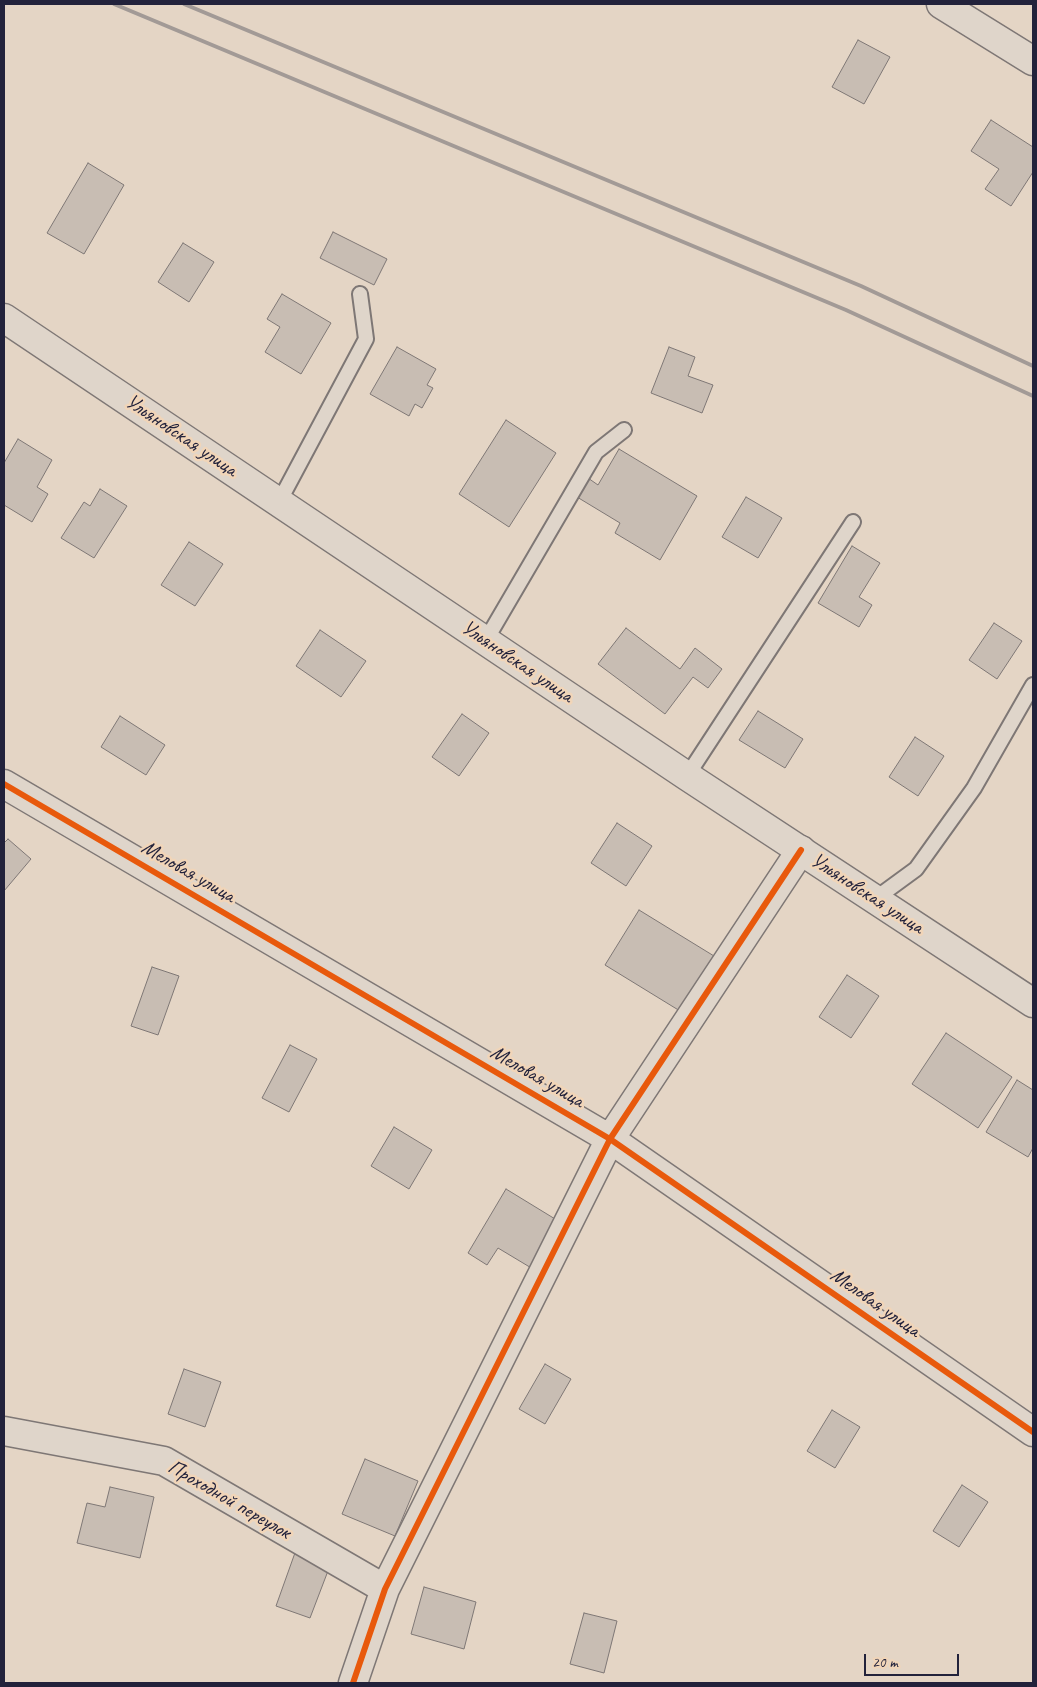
<!DOCTYPE html>
<meta charset="utf-8">
<style>
body{margin:0}
#map{position:relative;width:1037px;height:1687px;overflow:hidden;background:#e4d5c5;font-family:Caveat,sans-serif}
canvas{display:block}
.frame{position:absolute;inset:0;border:5px solid #22223b;pointer-events:none}
.scale{position:absolute;left:864px;top:1654px;width:95px;height:22px;box-sizing:border-box;border:2px solid #22223b;border-top:0;padding-left:6px;font-size:15px;line-height:18px;white-space:nowrap;color:#22223b;-webkit-text-stroke:4px #f1d5b8;paint-order:stroke}
</style>
<div id="map">
<canvas width="1037" height="1687"></canvas>
<div class="frame"></div>
<div class="scale">20 m</div>
</div>
<script>
const c = document.querySelector('canvas').getContext('2d');
c.lineJoin = 'round';
function paint(path, color) {
  c.fillStyle = color;
  c.fill(path, 'evenodd');
}
function shape(rows) {
  const path = new Path2D();
  for (const r of rows) {
    path.moveTo(r[0], r[1]);
    for (let i = 2; i < r.length; i += 2) path.lineTo(r[i], r[i + 1]);
  }
  return path;
}
function stroke(path, color, width, dash) {
  c.strokeStyle = color;
  c.lineWidth = width;
  c.lineCap = dash ? 'butt' : 'round';
  c.setLineDash(dash || []);
  c.stroke(path);
}
function label(font, color, halo, rows, align = 'center') {
  c.font = font + ' Caveat,sans-serif';
  c.lineWidth = 5;
  c.setLineDash([]);
  c.textBaseline = 'middle';
  c.strokeStyle = halo;
  c.fillStyle = color;
  for (const [text, x, y, turn = 0] of rows) {
    c.save();
    c.translate(x, y);
    c.rotate((+turn || 0) * Math.PI / 180);
    c.textAlign = isNaN(turn) ? turn : align;
    if (halo) c.strokeText(text, 0, 0);
    c.fillText(text, 0, 0);
    c.restore();
  }
}
const building = shape([
 [858,40,890,57,864,104,832,87,858,40],
 [991,120,1033,147,1033,172,1011,206,985,189,999,169,971,151,991,120],
 [88,163,124,185,84,254,47,233,88,163],
 [333,232,387,259,374,285,320,258,333,232],
 [183,243,214,262,189,302,158,282,183,243],
 [282,294,331,323,301,374,265,352,280,327,267,319,282,294],
 [397,347,436,369,427,385,433,388,422,408,415,404,409,416,370,394,397,347],
 [669,347,695,357,688,376,713,385,702,413,651,393,669,347],
 [506,420,556,453,509,527,459,494,506,420],
 [18,439,52,460,37,487,48,494,32,522,4,505,4,463,18,439],
 [619,449,697,496,660,560,615,533,620,523,577,497,588,478,598,485,619,449],
 [100,489,127,506,94,558,61,538,84,502,90,506,100,489],
 [746,497,782,518,758,558,722,537,746,497],
 [189,542,223,564,195,606,161,585,189,542],
 [852,546,880,563,859,597,872,605,859,627,818,603,852,546],
 [994,623,1022,641,997,679,969,660,994,623],
 [626,628,680,669,695,648,722,669,708,688,693,677,665,714,598,664,626,628],
 [320,630,366,661,341,697,296,666,320,630],
 [758,711,803,739,785,768,739,740,758,711],
 [462,714,489,733,459,776,432,757,462,714],
 [120,716,165,745,146,775,101,747,120,716],
 [915,737,944,756,918,796,889,777,915,737],
 [617,823,652,846,626,886,591,863,617,823],
 [8,839,31,859,4,891,4,843,8,839],
 [639,910,714,956,680,1011,605,965,639,910],
 [152,967,179,976,158,1035,131,1026,152,967],
 [847,975,879,996,851,1038,819,1017,847,975],
 [946,1033,1012,1077,978,1128,912,1084,946,1033],
 [290,1045,317,1059,289,1112,262,1098,290,1045],
 [1017,1080,1033,1090,1033,1148,1028,1157,986,1132,1017,1080],
 [394,1127,432,1150,409,1189,371,1166,394,1127],
 [506,1189,560,1222,533,1269,498,1248,487,1265,468,1253,506,1189],
 [545,1364,571,1379,545,1424,519,1409,545,1364],
 [184,1369,221,1382,205,1427,168,1414,184,1369],
 [832,1410,860,1427,835,1468,807,1451,832,1410],
 [365,1459,418,1481,395,1536,342,1514,365,1459],
 [962,1485,988,1502,959,1547,933,1531,962,1485],
 [110,1487,154,1497,140,1558,77,1543,87,1503,105,1507,110,1487],
 [296,1550,331,1563,310,1618,276,1606,296,1550],
 [424,1587,476,1602,464,1649,411,1634,424,1587],
 [584,1613,617,1621,604,1673,570,1664,584,1613]
]);
paint(building, '#c8bdb3');
stroke(building, '#7e7775', 1);
const service = shape([
 [279,502,366,339,360,294],
 [486,640,596,452,624,430],
 [687,776,853,522],
 [875,899,916,869,974,788,1033,685]
]);
const minor = shape([
 [941,4,1033,61],
 [4,784,610,1139,1033,1432],
 [4,1431,164,1461,385,1589],
 [353,1683,385,1589,610,1139,801,850]
]);
const secondary = shape([
 [4,318,687,776,1033,1003]
]);
stroke(service, '#7e7775', 18);
stroke(minor, '#7e7775', 31);
stroke(secondary, '#7e7775', 31);
stroke(service, '#dfd5ca', 14);
stroke(minor, '#dfd5ca', 28);
stroke(secondary, '#dfd5ca', 28);
stroke(shape([
 [114,4,846,310,1033,396],
 [184,4,861,286,1033,366]
]), '#a29a96', 4);
stroke(shape([
 [4,784,610,1139,1033,1432],
 [353,1683,385,1589,610,1139,801,850]
]), '#e8590c', 6);
label('21px', '#22223b', '#f1d5b8', [
 ["Ульяновская улица",181,436,34],
 ["Ульяновская улица",517,662,34],
 ["Меловая улица",188,872,30],
 ["Ульяновская улица",867,894,33],
 ["Меловая улица",537,1077,30],
 ["Меловая улица",875,1303,35],
 ["Проходной переулок",229,1500,30]
]);
</script>
